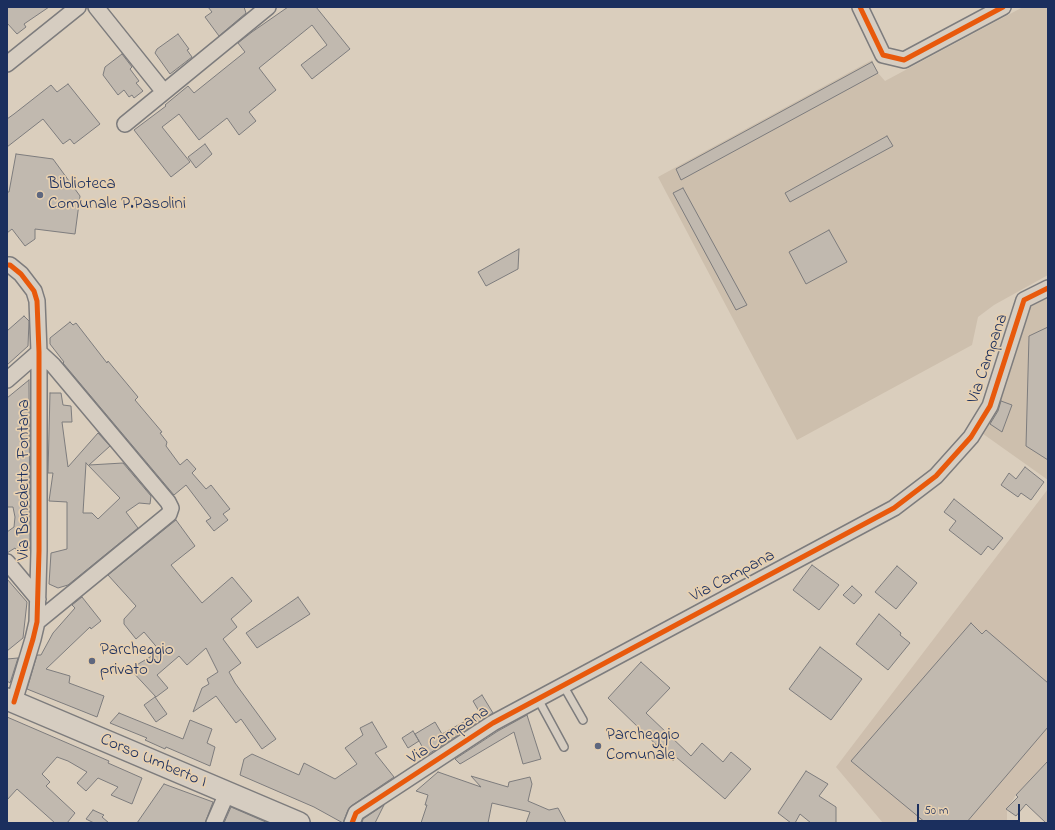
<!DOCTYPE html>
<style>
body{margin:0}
#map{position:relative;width:1055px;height:830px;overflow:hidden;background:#dacebd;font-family:"Indie Flower",sans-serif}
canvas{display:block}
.frame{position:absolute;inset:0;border:8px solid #1b2f5e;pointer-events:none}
.scale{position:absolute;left:917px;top:804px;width:103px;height:18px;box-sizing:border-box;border:2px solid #1b2f5e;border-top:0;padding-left:5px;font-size:12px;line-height:14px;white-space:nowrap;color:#1b2f5e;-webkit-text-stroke:3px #e7d0b0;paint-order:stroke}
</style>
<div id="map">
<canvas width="1055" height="830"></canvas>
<div class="frame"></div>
<div class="scale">50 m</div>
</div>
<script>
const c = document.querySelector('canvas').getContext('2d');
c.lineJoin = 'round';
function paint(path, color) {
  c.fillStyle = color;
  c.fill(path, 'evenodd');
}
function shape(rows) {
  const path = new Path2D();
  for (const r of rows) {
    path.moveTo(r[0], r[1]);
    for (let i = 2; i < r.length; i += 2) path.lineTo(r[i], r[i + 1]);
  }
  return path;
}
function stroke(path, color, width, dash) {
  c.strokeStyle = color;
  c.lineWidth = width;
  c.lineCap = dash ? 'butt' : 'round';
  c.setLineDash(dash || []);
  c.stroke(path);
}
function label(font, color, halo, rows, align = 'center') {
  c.font = font + ' "Indie Flower",sans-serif';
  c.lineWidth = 3.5;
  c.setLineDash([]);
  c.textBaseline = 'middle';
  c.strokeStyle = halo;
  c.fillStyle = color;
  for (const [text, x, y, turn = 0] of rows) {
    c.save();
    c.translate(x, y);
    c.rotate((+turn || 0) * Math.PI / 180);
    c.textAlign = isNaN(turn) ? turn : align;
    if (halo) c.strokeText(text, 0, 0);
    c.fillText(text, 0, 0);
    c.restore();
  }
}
paint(shape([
 [1048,489,1048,761,1016,795,1007,809,1007,823,883,823,836,767]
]), '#cebfae');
paint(shape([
 [1023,7,1048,7,1048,275,994,305,978,317,972,345,797,440,658,177,872,60,878,73,885,81],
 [1048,296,1048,480,979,431,1029,305]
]), '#cdbfad');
const building = shape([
 [7,7,49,7,24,24,26,27,17,34,7,23,7,7],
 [208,7,244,7,246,13,219,36,205,17,212,12,208,7],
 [288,7,316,7,350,49,312,79,301,65,327,45,312,25,259,68,276,90,249,112,256,121,239,135,227,118,199,140,179,114,162,127,190,162,171,177,134,130,166,106,165,105,188,86,194,93,245,52,238,43,252,32,288,7],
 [178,34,189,49,187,50,192,57,170,74,155,53,157,49,178,34],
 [122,54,132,67,130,69,139,81,136,83,143,91,134,98,132,95,129,97,124,90,118,95,103,75,105,67,122,54],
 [872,62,878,73,681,180,676,169,872,62],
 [68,84,100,124,74,144,70,139,63,144,43,119,7,147,7,119,14,114,51,85,57,92,68,84],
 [887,136,893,146,790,202,785,193,887,136],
 [205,144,212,154,196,168,188,157,205,144],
 [16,154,53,159,80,196,75,234,35,229,35,239,25,246,12,229,7,233,7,192,9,192,16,154],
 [683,188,747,305,736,310,673,193,683,188],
 [829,230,847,262,806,284,789,252,829,230],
 [519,249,518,269,486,286,478,272,519,249],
 [24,316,29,321,28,346,7,365,7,331,24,316],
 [70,322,73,325,76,323,107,363,108,361,138,397,135,400,162,432,160,433,167,442,166,446,180,465,187,459,196,469,192,473,206,489,211,485,230,509,223,514,228,520,214,531,206,521,211,518,186,485,174,495,63,363,64,362,50,344,50,338,70,322],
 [1048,327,1048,460,1026,446,1029,336,1048,327],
 [29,380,30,550,18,552,15,548,7,553,7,532,14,527,15,517,13,507,7,507,7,398,29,380],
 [50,393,61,393,63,405,71,406,72,422,62,422,68,467,98,433,110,446,89,465,123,463,151,496,150,504,139,503,126,512,138,528,68,585,58,588,49,584,51,553,67,549,67,502,49,501,53,473,48,473,50,393],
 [86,463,120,498,98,519,92,513,83,513,86,463],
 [1001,401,1012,405,1002,432,990,424,998,411,1001,401],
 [1025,467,1044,482,1031,500,1021,493,1018,497,1001,485,1009,473,1016,479,1025,467],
 [954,499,1003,538,993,550,988,546,981,555,949,530,956,521,944,512,954,499],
 [176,520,195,546,171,565,202,603,232,577,252,601,231,619,237,627,223,639,241,663,229,672,235,683,276,739,262,749,241,719,236,723,216,696,193,712,202,688,209,684,207,679,218,672,206,648,187,665,179,656,157,675,168,688,156,697,130,669,160,651,144,632,136,639,124,624,124,619,136,606,108,575,176,520],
 [812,565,839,585,819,610,793,590,812,565],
 [897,566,917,583,896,609,875,592,897,566],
 [7,579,27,602,23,638,7,651,7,579],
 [852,586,862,595,854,604,843,595,852,586],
 [82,597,101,621,91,629,90,627,46,669,70,676,69,683,104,696,97,717,27,689,37,655,41,655,53,633,75,608,72,605,82,597],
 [298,597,310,614,257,648,246,633,298,597],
 [879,614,901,633,900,635,910,643,888,670,856,644,879,614],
 [971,623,982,634,986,630,1048,683,1048,727,966,823,926,823,851,761,971,623],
 [820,647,862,679,831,720,789,689,820,647],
 [18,658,10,683,7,681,7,659,18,658],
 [641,662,670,688,646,713,691,756,702,743,723,762,731,752,751,769,725,799,676,757,673,761,608,698,641,662],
 [482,695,493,713,427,755,415,734,435,722,442,734,480,713,473,701,482,695],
 [155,697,167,714,156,722,144,705,155,697],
 [119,713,183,739,190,720,212,729,207,743,215,747,210,766,166,747,165,749,145,740,147,738,110,723,119,713],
 [527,715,541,759,523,764,514,732,460,764,455,759,498,731,527,715],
 [7,717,109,761,108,763,142,778,132,804,111,795,118,787,98,778,86,791,77,783,87,772,68,761,57,757,42,774,50,782,46,786,75,813,67,823,55,823,17,789,7,800,7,717],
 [372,722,387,747,375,753,394,777,351,806,348,810,343,823,314,807,240,775,244,759,252,754,299,775,304,763,335,779,357,764,345,748,363,735,360,728,372,722],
 [413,731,419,741,408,748,402,738,413,731],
 [1048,761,1048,823,1046,823,1026,804,1016,816,1006,809,1018,797,1016,795,1048,761],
 [806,771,828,784,819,796,836,807,836,823,811,823,800,814,795,823,791,823,778,813,806,771],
 [438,772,481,787,471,776,508,787,509,782,530,777,532,784,528,801,549,810,558,808,566,823,526,823,530,812,492,803,488,823,421,823,427,805,425,805,428,795,416,791,438,772],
 [164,784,213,802,205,823,137,823,164,784],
 [384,805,375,823,362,823,363,819,384,805],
 [231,807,268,823,224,823,231,807],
 [93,810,104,815,102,817,109,823,94,823,86,819,93,810]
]);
paint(building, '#c1b9af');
stroke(building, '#7d7c7d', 1);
const service = shape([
 [563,685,583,720],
 [538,699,564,747]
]);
const minor = shape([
 [96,7,164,92],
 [860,7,883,55,904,60,1003,7],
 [7,64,78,7],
 [125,124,268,7],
 [7,265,10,265,21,274,34,291,37,301,39,352,39,551,37,622,33,639,14,702],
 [7,380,39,352],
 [7,562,38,599],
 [37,622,169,514,171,508,168,502,53,365,39,352],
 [214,823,227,793],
 [352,823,356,813,493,723,894,508,936,476,971,437,990,406,1024,300,1048,288]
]);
const secondary = shape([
 [7,699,299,823]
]);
stroke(service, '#7d7c7d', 10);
stroke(minor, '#7d7c7d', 18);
stroke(secondary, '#7d7c7d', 24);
stroke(service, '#d6cdc1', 7);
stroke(minor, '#d6cdc1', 15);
stroke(secondary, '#d6cdc1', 21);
stroke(shape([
 [860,7,883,55,904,60,1003,7],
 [7,265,10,265,21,274,34,291,37,301,39,352,39,551,37,622,33,639,14,702],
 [352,823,356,813,493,723,894,508,936,476,971,437,990,406,1024,300,1048,288]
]), '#e8590c', 5);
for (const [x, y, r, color] of [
 [40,195,4,"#5e677f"],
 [92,661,4,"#5e677f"],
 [598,746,4,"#5e677f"]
]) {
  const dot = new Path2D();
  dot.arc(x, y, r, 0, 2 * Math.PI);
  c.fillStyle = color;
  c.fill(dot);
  stroke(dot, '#e7d0b0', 1.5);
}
label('17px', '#1b2f5e', '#e7d0b0', [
 ["Biblioteca",48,185],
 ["Comunale P.Pasolini",48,205],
 ["Parcheggio",100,651],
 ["privato",100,671],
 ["Parcheggio",606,736],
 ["Comunale",606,756]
], 'left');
label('17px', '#1b2f5e', '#e7d0b0', [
 ["Via Campana",989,359,-71],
 ["Via Benedetto Fontana",25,480,-90],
 ["Via Campana",733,577,-28],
 ["Via Campana",449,736,-33],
 ["Corso Umberto I",153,762,23]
]);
</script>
